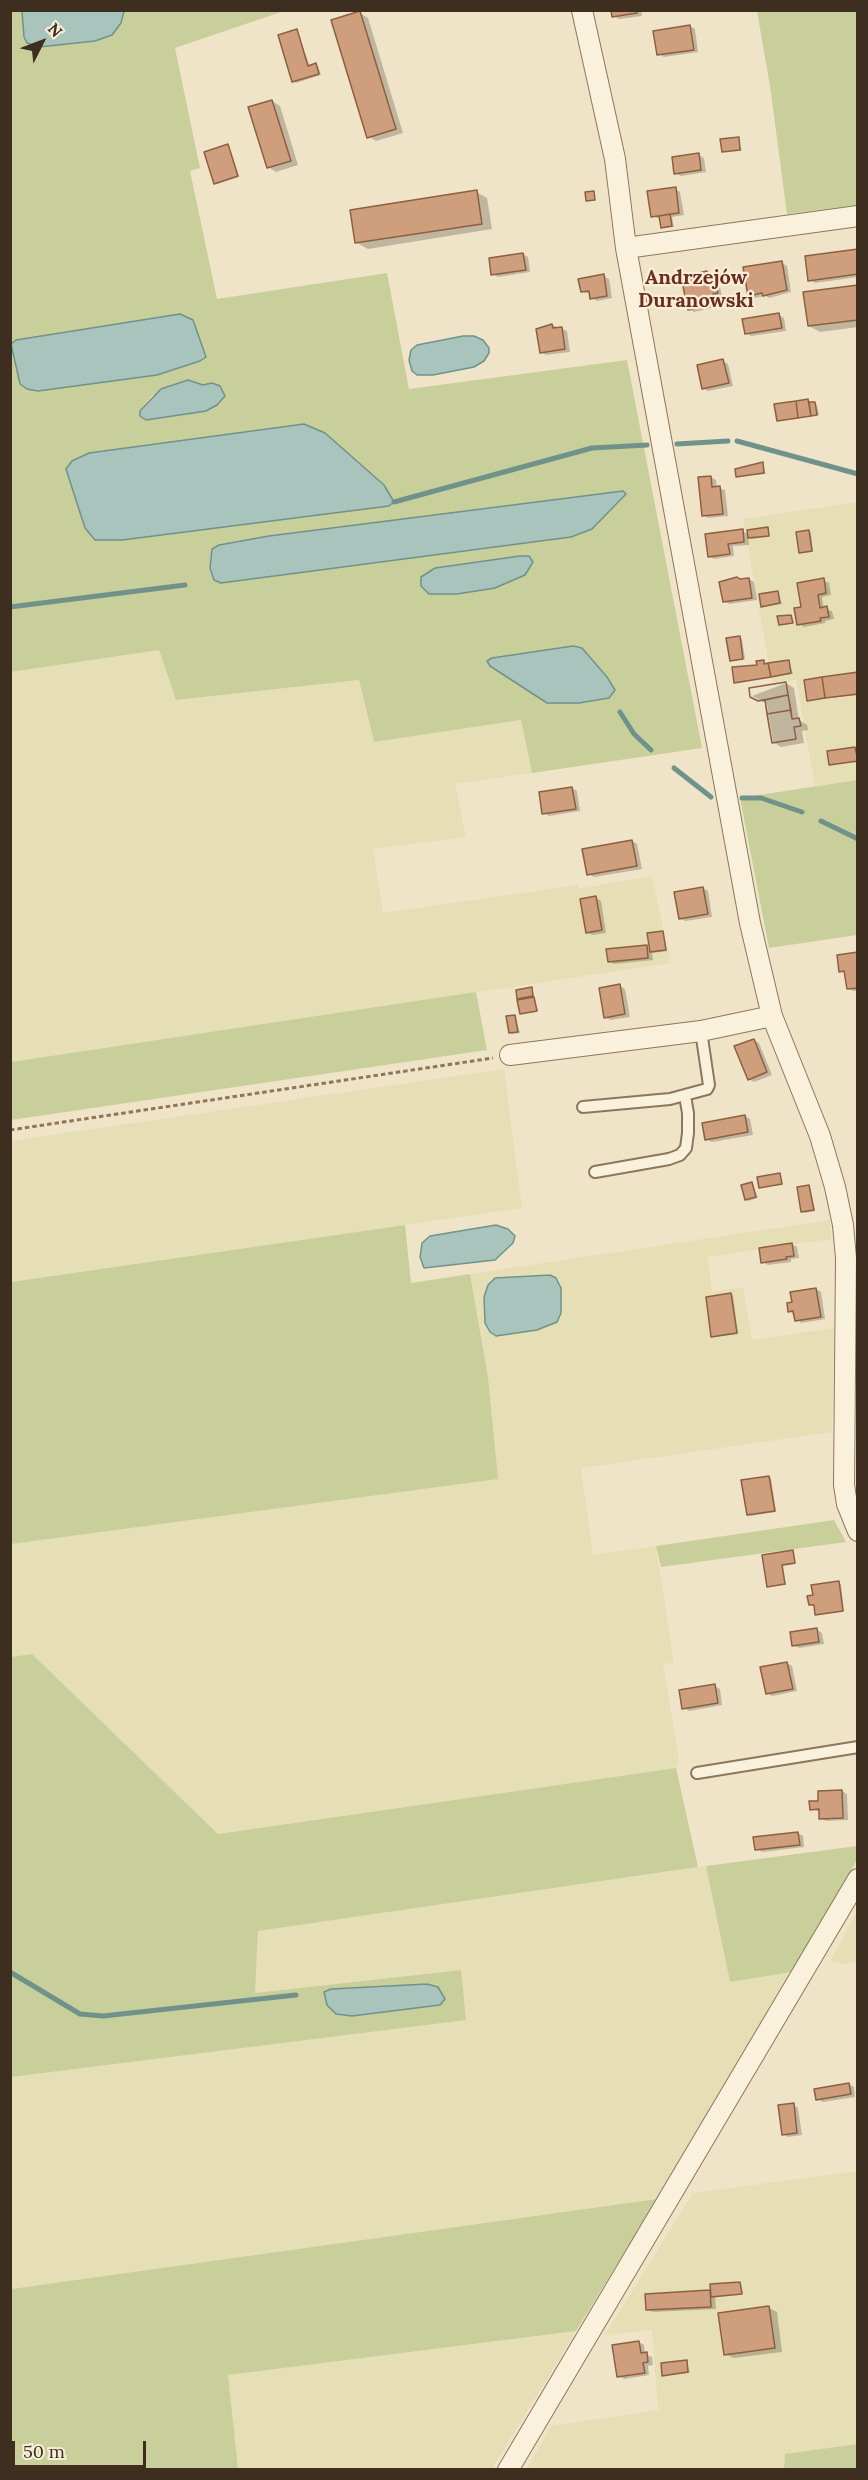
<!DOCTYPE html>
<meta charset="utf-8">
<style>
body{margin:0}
#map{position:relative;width:868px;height:2480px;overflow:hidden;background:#f0e4c8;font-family:Lora,serif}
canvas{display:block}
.frame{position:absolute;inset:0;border:12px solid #3d2e20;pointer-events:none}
.north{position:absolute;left:12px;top:12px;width:60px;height:60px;-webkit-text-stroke:4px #f7eed8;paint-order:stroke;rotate:48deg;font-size:16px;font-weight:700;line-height:24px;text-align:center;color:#3d2e20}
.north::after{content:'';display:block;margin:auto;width:21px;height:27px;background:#3d2e20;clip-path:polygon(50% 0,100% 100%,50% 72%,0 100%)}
.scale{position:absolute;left:12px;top:2441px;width:134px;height:27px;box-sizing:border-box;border:3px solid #3d2e20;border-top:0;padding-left:8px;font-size:18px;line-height:21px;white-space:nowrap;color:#3d2e20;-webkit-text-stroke:4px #f7eed8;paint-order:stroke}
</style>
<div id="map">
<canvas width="868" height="2480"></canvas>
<div class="frame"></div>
<div class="north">N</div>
<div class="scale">50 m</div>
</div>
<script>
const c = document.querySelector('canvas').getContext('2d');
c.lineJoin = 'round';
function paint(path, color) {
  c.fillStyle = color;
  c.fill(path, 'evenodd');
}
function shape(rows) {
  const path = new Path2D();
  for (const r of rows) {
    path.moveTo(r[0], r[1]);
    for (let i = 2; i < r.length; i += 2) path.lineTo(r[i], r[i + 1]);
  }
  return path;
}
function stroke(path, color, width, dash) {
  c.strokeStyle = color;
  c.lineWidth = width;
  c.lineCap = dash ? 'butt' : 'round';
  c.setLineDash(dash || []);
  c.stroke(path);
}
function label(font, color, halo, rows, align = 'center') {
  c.font = font + ' Lora,serif';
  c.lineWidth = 4.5;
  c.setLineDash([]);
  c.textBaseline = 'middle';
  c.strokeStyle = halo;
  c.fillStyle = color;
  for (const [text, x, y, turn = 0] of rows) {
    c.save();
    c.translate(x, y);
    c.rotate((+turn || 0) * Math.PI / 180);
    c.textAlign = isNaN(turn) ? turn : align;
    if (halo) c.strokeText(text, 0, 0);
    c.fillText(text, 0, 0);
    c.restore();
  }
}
paint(shape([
 [857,502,857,780,815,786,796,680,772,682,743,519],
 [159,650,176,700,359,680,374,742,521,720,532,773,455,784,466,837,373,849,383,913,577,885,579,889,652,876,671,963,11,1062,11,672],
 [504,1069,522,1208,11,1282,10,1141],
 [830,1220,831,1239,708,1257,712,1292,743,1287,752,1340,834,1328,832,1432,581,1468,593,1555,656,1546,674,1663,663,1664,679,1759,676,1768,218,1834,32,1654,11,1657,10,1544,497,1479,488,1377,470,1274],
 [706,1866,730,1982,792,1972,657,2199,11,2289,10,2077,465,2020,461,1970,255,1993,258,1931],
 [857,1912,857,1962,843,1964,830,1961],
 [857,2171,857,2444,785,2454,784,2469,526,2470,551,2426,658,2410,652,2330,605,2335,693,2193],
 [576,2331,492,2469,237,2469,228,2375]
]), '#e6deb5');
paint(shape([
 [10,11,284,11,175,48,200,168,190,171,217,299,387,273,409,389,627,360,702,748,532,773,521,720,374,742,359,680,176,700,159,650,11,672],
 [188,380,203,385,212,383,220,386,225,396,140,416,140,411,152,396],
 [757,11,857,11,857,205,787,214,770,86],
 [857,780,857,935,769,948,740,798],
 [476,992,487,1050,11,1120,11,1062],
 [405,1225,411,1283,470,1274,488,1377,498,1479,11,1544,11,1282],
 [834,1520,846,1542,661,1567,656,1546],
 [32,1654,218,1834,676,1768,698,1867,258,1931,255,1993,461,1970,466,2020,11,2077,11,1657],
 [427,1984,384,2011,352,2016,327,2005,324,1992,331,1989],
 [857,1846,857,1860,792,1972,730,1982,706,1866],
 [657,2199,576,2331,228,2375,238,2469,11,2469,11,2289],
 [857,2444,857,2469,784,2469,785,2454]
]), '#c9cf9b');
const water = shape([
 [22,11,22,10,124,11,121,23,112,35,95,41,39,47,27,43,24,37,22,11],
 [180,314,193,320,206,357,200,361,157,375,38,391,27,389,20,384,11,344,16,340,180,314],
 [463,336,474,336,483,340,489,348,489,353,484,361,474,367,433,375,417,375,412,371,409,360,411,350,417,345,463,336],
 [188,380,203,385,212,383,220,386,225,396,217,405,206,411,146,420,140,416,140,411,161,389,188,380],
 [304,424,325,433,384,485,394,502,389,506,122,540,95,540,85,528,66,469,72,461,89,453,304,424],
 [623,491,626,494,592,529,571,537,221,583,214,580,210,568,212,549,219,545,269,536,623,491],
 [520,556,529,556,533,562,525,575,495,588,457,594,429,594,421,586,421,577,435,568,520,556],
 [573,646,582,648,607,677,615,690,609,698,579,703,547,703,490,666,487,661,492,658,573,646],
 [496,1225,508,1229,515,1236,513,1243,495,1260,424,1268,420,1257,422,1243,430,1236,496,1225],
 [550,1275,556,1278,561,1288,561,1313,557,1322,537,1330,496,1336,490,1332,485,1323,484,1297,488,1285,495,1278,550,1275],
 [427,1984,438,1987,445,1999,440,2005,352,2016,336,2014,327,2005,324,1992,331,1989,427,1984]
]);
paint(water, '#a9c4bc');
stroke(water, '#6f938a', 1.5);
paint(shape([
 [613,10,641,10,642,16,619,19,614,16],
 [360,13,368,18,403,133,376,141,368,136],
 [690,26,695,29,698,52,664,57,659,54],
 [297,31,310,67,318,66,321,75,296,83,294,81],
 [272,101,280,106,298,165,276,172,268,167],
 [738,138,742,151,723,151],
 [228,146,239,177,217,184,215,183],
 [699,155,704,158,706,172,681,176,675,173],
 [675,189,680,192,684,215,672,217,674,227,664,228,661,219,652,216],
 [476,192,487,198,492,229,368,249,357,243],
 [858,250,858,277,815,283,810,280],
 [523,254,528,257,530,272,498,277,493,274],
 [782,263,787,266,791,292,769,298,766,296,754,298,749,295],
 [707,273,712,276,714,284,720,287,722,296,718,297,719,306,694,312,689,309],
 [603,276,609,279,612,298,597,301,592,298,591,294,582,292],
 [858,287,858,327,820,332,809,326],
 [779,315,784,318,786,331,751,336,746,333],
 [552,325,567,331,570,352,546,355,541,352],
 [723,361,728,364,733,386,708,391,703,388],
 [808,401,817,405,819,415,778,420],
 [762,464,766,474,738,476],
 [711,477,716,480,717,488,725,490,728,516,708,518,703,515],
 [767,529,770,536,752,539,748,536,749,545,733,546,734,556,714,559,709,556,742,531,749,535],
 [809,532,811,533,813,552,802,553,800,552],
 [749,579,754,582,757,600,729,604,724,601,740,581],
 [823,580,829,583,831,595,822,597,824,609,832,611,834,619,825,621,825,623,804,627,799,624,803,608],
 [778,592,782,604,763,606],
 [740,637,742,639,745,659,733,661,731,660],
 [763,661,766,665,789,661,793,674,736,682,759,667],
 [858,674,858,695,809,700],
 [786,683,794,688,799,720,807,725,808,730,802,731,804,743,781,747,773,742,767,704,752,696],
 [855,748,857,749,858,762,830,764],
 [572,788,577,791,580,811,549,816,544,813],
 [632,841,637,844,642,869,594,877,589,874],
 [703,888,708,891,712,917,685,921,680,918],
 [596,898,601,901,606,933,592,935,587,932],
 [663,933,667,951,652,953,653,960,614,964,609,961,647,947,651,950],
 [858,954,858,991,853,991,848,988,846,974,841,971],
 [620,986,625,989,630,1017,610,1020,605,1017],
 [532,989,538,1011,523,1014,521,1013,523,1000,518,998],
 [515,1016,520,1033,512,1034,510,1032],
 [754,1040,759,1043,772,1075,754,1082,749,1079],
 [745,1116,750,1119,753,1135,712,1142,706,1139],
 [780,1175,783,1185,760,1187],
 [752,1184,758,1198,748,1201,746,1199],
 [809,1186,815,1211,805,1213,803,1211],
 [792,1244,797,1247,799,1258,791,1259,791,1262,768,1265,763,1262],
 [816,1289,821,1292,825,1319,801,1323,790,1311],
 [731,1294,733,1295,738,1334,715,1337,713,1336],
 [769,1477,771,1478,776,1512,750,1516,748,1515],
 [792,1552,796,1564,783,1566,786,1585,769,1586,764,1556],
 [839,1583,841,1584,844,1611,816,1614,815,1605,810,1604],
 [817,1630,822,1633,824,1644,799,1648,793,1645],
 [787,1663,792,1666,797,1691,772,1696,767,1693],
 [714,1686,720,1689,722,1705,689,1711,684,1708],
 [842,1791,847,1794,848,1820,826,1821,821,1818,820,1812,811,1809],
 [798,1833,803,1836,804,1847,762,1852,757,1849],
 [849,2084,854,2087,855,2097,823,2102,817,2099],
 [793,2105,798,2108,802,2135,788,2137,783,2134],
 [740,2283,743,2293,715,2295,716,2309,653,2312,647,2309,647,2295,712,2292],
 [769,2308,777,2312,782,2352,734,2358,725,2354],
 [639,2342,644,2345,645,2354,652,2357,653,2365,648,2366,649,2375,624,2379,619,2376],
 [686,2361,690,2373,664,2375]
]), '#0003');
stroke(shape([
 [737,441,858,474],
 [677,444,728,441],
 [394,502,592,448,647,445],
 [10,607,185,585],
 [620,712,634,734,651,750],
 [674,768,711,797],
 [742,798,761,798,802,812],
 [821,821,858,839],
 [10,1972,80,2014,103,2016,296,1995]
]), '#6f938a', 5);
const building = shape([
 [611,10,637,10,637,13,612,17,611,10],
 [360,11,396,129,367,138,331,20,360,11],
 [690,25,694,50,657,55,653,31,690,25],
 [297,29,308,66,316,63,319,74,292,82,278,35,297,29],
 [272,100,291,161,267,168,248,107,272,100],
 [739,137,740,150,722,152,720,139,739,137],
 [228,144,238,176,214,184,204,152,228,144],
 [699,153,701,170,674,174,672,157,699,153],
 [676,187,679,213,651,217,647,191,676,187],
 [477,190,482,224,355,243,350,210,477,190],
 [594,191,595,200,586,201,585,192,594,191],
 [670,214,672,226,661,228,659,216,670,214],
 [858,249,858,274,808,281,805,256,858,249],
 [523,253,526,270,491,275,489,258,523,253],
 [782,261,787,290,763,296,762,293,748,296,743,267,782,261],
 [707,271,710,283,715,282,718,293,713,294,715,304,688,310,681,277,707,271],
 [604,274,607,296,590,299,589,291,581,292,578,279,604,274],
 [858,285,858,320,808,326,803,292,858,285],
 [779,313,782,328,745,334,742,319,779,313],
 [552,324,553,328,562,327,565,349,540,353,536,329,552,324],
 [723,359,729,383,702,389,697,365,723,359],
 [808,399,811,416,798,418,796,401,808,399],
 [796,401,798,418,777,421,774,404,796,401],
 [809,402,815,402,817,415,811,416,809,402],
 [763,462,764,473,736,477,735,469,763,462],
 [711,476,712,487,720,486,723,514,702,516,698,477,711,476],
 [768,527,769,536,748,538,747,530,768,527],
 [743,529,744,542,728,544,730,554,708,557,705,534,743,529],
 [809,530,812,551,799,553,796,532,809,530],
 [737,577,740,579,749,578,752,598,723,602,719,582,737,577],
 [824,578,826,593,818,595,820,608,827,606,829,617,820,618,821,621,797,625,794,608,801,607,797,583,824,578],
 [778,591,780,603,761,607,759,594,778,591],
 [791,615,793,623,779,625,777,616,791,615],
 [740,636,743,659,730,661,726,638,740,636],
 [764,660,764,664,768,663,771,677,734,683,732,667,757,665,756,661,764,660],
 [789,660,791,673,771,677,768,663,789,660],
 [858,672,858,694,825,698,822,677,858,672],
 [822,677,825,698,807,701,804,680,822,677],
 [786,682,792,719,799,718,801,726,794,727,796,739,772,743,765,700,758,701,750,697,749,688,786,682],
 [786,682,788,695,758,701,750,697,749,688,786,682],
 [788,695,791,710,767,714,765,700,788,695],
 [791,710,792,719,799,718,801,726,794,727,796,739,772,743,767,714,791,710],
 [855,747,858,761,829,765,827,751,855,747],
 [572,787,576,809,542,814,539,792,572,787],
 [632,840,637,866,587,875,582,849,632,840],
 [703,887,708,914,679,919,674,892,703,887],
 [596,896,602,930,586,933,580,899,596,896],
 [663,931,666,950,650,952,647,933,663,931],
 [647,945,648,958,608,962,606,949,647,945],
 [858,952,858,988,847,989,844,971,839,972,837,955,858,952],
 [620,984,625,1014,604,1018,599,988,620,984],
 [532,987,533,996,517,999,516,990,532,987],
 [534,997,537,1011,520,1014,517,1000,534,997],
 [515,1015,518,1032,509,1033,506,1016,515,1015],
 [754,1039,767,1072,748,1080,734,1046,754,1039],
 [745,1115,748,1132,705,1140,702,1123,745,1115],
 [780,1173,782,1184,759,1188,757,1177,780,1173],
 [752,1182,756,1197,745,1200,741,1185,752,1182],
 [809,1185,814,1210,801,1212,797,1187,809,1185],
 [792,1243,794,1256,786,1257,787,1259,761,1263,759,1248,792,1243],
 [816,1288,821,1317,795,1321,793,1311,788,1312,787,1303,792,1302,790,1292,816,1288],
 [731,1293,737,1333,711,1337,706,1297,731,1293],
 [769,1476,775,1511,747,1515,741,1480,769,1476],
 [793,1550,795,1563,782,1565,785,1584,767,1587,762,1555,793,1550],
 [839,1581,843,1611,815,1615,814,1605,809,1605,807,1596,813,1595,811,1585,839,1581],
 [817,1628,819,1642,792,1646,790,1632,817,1628],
 [787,1662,793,1689,766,1694,760,1667,787,1662],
 [715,1684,718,1703,682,1709,679,1690,715,1684],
 [842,1790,843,1818,819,1819,819,1809,810,1810,809,1801,818,1801,818,1791,842,1790],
 [798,1832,800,1845,755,1850,753,1837,798,1832],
 [849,2083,851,2094,816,2100,814,2089,849,2083],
 [794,2103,797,2133,782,2135,778,2105,794,2103],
 [740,2282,742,2294,711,2297,710,2284,740,2282],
 [710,2290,711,2307,646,2310,645,2294,710,2290],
 [769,2306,775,2348,724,2355,718,2313,769,2306],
 [639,2341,641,2353,647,2352,648,2362,643,2363,645,2373,617,2377,612,2345,639,2341],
 [687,2360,688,2372,662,2376,661,2363,687,2360]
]);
paint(building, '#cf9f7d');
stroke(building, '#8d5f41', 1.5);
const service = shape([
 [583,1107,670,1099,707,1089,709,1085,701,1031],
 [595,1172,669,1159,680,1155,686,1148,688,1133,688,1113,685,1096],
 [697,1773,858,1747]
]);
const minor = shape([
 [582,10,615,159,626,248,750,923,772,1016,820,1136,835,1187,843,1225,846,1258,844,1485,847,1504,858,1531],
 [626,248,858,216],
 [510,1055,701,1031,772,1016],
 [508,2470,858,1879]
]);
stroke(service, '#8d765c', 14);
stroke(minor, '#8d765c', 22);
stroke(shape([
 [10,1130,493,1058]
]), '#8d765c', 3, [4.5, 3]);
stroke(service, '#faf1dc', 10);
stroke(minor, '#faf1dc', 20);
label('bold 20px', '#6b2e1e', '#f7eed8', [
 ["Andrzejów",696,278],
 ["Duranowski",696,301]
]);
</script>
